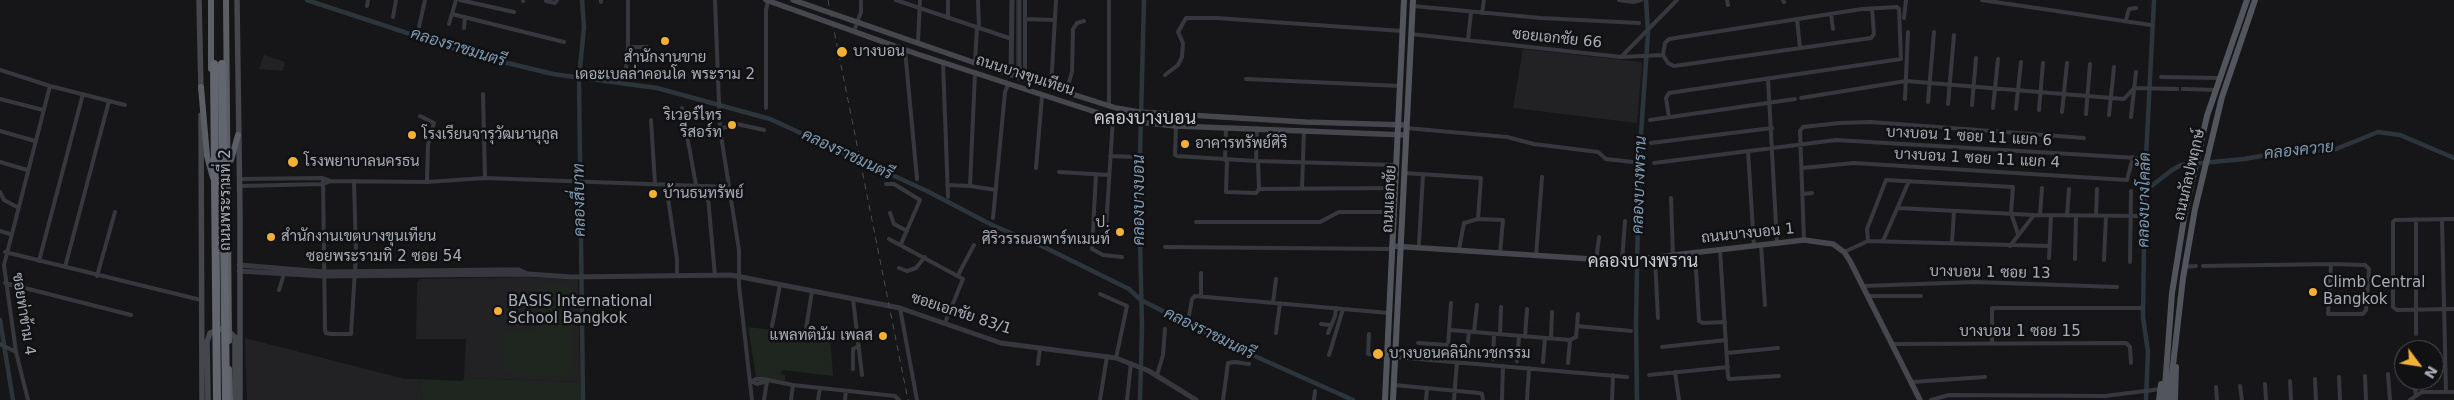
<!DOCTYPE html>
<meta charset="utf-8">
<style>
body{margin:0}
#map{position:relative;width:2454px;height:400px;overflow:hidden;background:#161618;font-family:"DejaVu Sans",sans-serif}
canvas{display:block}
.north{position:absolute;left:2394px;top:340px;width:50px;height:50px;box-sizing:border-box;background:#111113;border:1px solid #4d4f55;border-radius:50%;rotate:121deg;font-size:14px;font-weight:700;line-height:20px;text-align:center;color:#a8adb8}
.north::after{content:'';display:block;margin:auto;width:18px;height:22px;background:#f2b134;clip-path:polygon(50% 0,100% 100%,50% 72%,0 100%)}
</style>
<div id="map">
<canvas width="2454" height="400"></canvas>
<div class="north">N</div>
</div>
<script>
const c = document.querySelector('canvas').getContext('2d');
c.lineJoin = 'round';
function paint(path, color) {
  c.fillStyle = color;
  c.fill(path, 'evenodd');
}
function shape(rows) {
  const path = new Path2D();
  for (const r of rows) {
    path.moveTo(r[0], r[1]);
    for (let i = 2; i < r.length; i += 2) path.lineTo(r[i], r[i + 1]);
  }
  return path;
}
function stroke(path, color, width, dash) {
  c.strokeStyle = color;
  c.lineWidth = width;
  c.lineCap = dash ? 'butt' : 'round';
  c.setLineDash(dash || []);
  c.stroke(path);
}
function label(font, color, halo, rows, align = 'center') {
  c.font = font + ' "DejaVu Sans",Sarabun,sans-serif';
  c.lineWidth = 5;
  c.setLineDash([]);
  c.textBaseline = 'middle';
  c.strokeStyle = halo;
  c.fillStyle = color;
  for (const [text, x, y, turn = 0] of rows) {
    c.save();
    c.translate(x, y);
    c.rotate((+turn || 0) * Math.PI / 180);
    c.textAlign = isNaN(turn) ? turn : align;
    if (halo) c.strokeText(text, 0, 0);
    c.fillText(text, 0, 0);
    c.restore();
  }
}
paint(shape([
 [1523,49,1642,62,1637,123,1513,108],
 [264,55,285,62,283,71,259,69],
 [524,277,578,280,580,382,464,378,466,339,416,339,417,282,421,279],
 [245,338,405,379,419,379,423,400,247,400]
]), '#222225');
paint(shape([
 [537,284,566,285,573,293,573,370,568,376,514,376,505,371,503,332,537,330],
 [748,327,830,337,833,376,782,370,781,374,785,375,785,381,756,377],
 [464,378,580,382,581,400,423,400,419,379,463,381]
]), '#1e261f');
stroke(shape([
 [307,0,474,55,553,74,657,88,770,119,927,191,992,225,1046,248,1129,289,1141,300,1230,345,1353,400],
 [582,0,584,27,579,78,583,400],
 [2145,191,2172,170,2181,165,2244,159,2295,150,2331,151,2378,132,2400,135,2454,158],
 [0,320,13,400],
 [1140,400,1142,327,1139,195,1144,0],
 [1637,400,1636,322,1639,162,1648,33,1646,0],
 [2146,400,2148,352,2143,317,2145,177,2154,0]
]), '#2c353c', 4.5);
stroke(shape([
 [2175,89,2185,89]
]), '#333438', 4, [4, 2]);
stroke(shape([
 [460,0,514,12],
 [715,0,720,129,739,250,739,285,752,400],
 [896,0,1012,39],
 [978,0,979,28],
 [1619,0,1633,2,1641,0],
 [1727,0,1728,5],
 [1783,0,1784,2],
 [1982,0,2151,25],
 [523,1,523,0],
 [546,1,555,3,557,0],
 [601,2,601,0],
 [367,6,368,0],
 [1413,6,1541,18,1639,23],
 [1482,13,1484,0],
 [452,14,564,42],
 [1831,14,1833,29],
 [393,17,396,0],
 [948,18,948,0],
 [1904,18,1906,0],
 [1025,19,1055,20],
 [1797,19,1800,48],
 [2126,20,2129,9,2136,8],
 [449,24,456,0],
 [419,27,425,0],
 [464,28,465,17],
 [854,31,861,12,861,0],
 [1411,34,1621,57,1677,0],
 [1468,40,1471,12],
 [918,43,920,0],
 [628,47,647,47],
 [905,50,917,179],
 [1663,55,1665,43,1669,39,1862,9,1897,7,1899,9,1901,59,1669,93,1666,98,1669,117],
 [1663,55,1668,63,1674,66,1871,38,1874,34,1872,9],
 [1621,57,1663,55],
 [943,62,948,197],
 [975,63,977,27],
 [626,68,628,47,628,0],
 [0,70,50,86,125,105],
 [1165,75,1178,65,1182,57,1183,43,1178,32,1186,18,1216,18,1402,31],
 [2161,77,2219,78],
 [1246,79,1400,86],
 [1768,79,1777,243],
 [1025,80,1025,0],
 [1051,88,1056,0],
 [2185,89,2215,90],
 [1066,92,1072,72,1073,29,1077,23,1084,21],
 [483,94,485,178],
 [1801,98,1906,81,2124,99,2134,88,2175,89],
 [0,99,43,110],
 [1905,99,1908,32],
 [1928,102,1934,32],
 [1948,104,1954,35],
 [1972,105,1976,58],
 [1109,106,1109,0],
 [682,108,696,185],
 [766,108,766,10,768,1],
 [1993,108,1998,59],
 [2016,109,2021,62],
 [2039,110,2043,63],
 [2062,112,2067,63],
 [2086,114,2090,64],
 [2109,115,2114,67],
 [420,116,434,123,428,145,427,182],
 [2131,117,2136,72],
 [651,120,655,184],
 [1650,120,1795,99],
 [1176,126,1175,155,1177,156,1256,161,1395,165],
 [1406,128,1507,137,1534,144,1598,152,1606,159,1633,162],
 [720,129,737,124,764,130],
 [0,131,35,141],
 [1651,143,1772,128],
 [1748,151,1754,246],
 [1110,156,1138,157],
 [1225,160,1226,128],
 [1227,160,1226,192,1256,193,1259,189,1394,188],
 [1256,161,1257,128],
 [1258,161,1259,189],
 [0,162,27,170],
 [1654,163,1836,140,2137,158],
 [1036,168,1042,96],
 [1802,168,1854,163,2127,180,2133,157],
 [1059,172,1109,175],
 [1404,173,1481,178,1478,219,1503,220,1500,253],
 [1096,174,1092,249,1103,255,1122,257],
 [323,178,325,330,326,333,331,334,351,334,356,254,354,181],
 [331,181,427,182,485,178,729,187],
 [886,184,894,184,920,200,901,244],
 [666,185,677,259,677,276],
 [947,185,970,186,975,73],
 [240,186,323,184,331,181,323,178,240,179],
 [707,186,715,276],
 [970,186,996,190],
 [1302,189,1304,130],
 [0,192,4,200,17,207],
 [1803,194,1812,193],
 [1671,198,1673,256],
 [1898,208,2034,215,2142,216],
 [890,213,894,224,907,231],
 [2040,215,2042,188],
 [2096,215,2097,189],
 [2067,216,2069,189],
 [993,218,1005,92,1008,85],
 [2442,219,2446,392],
 [2454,219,2395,220,2393,222,2393,307,2397,310,2454,309],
 [1196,222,1320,222,1339,212,1393,212],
 [0,231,10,234],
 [889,239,963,279,945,323],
 [1804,240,1800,131,1803,127,1839,123,1871,122,2084,138],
 [1868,241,1867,229,1886,180,2013,187,2011,213,2018,234],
 [1883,241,1909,181],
 [1952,243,1954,211],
 [1105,244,1113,118],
 [1419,244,1423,174],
 [1761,245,1765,305],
 [2010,246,2034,215],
 [1165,247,1392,249],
 [1459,249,1464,223,1478,219],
 [1720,250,1728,377,1729,379,1779,376],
 [5,252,201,300],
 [1695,252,1699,321,1703,323,1725,322],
 [1844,252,1868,241,2049,246],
 [1536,256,1542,177],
 [1655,258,1658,318],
 [2049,258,2051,215],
 [2075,259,2076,216],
 [2104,260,2106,216],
 [39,261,83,94],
 [1596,261,1599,237],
 [1622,261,1625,221],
 [2130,262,2131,191],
 [2203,266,2331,264,2365,265,2369,269,2366,310,2363,314,2328,314,2331,264],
 [65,267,109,101],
 [2185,267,2196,266],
 [899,268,907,271,916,268,925,257],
 [958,275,974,245],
 [97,276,115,212],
 [5,283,131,315],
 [1863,286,1975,282,2117,287],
 [279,290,284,274],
 [1100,294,1127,306,1116,358],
 [1201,296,1201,273],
 [1869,296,1921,296],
 [853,299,862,375],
 [1273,303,1276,279],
 [900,308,917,400],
 [1189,316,1192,299,1195,296,1389,313],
 [1321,324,1330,325],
 [772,326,780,285],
 [1577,326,1631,331],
 [806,329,812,291],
 [1450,330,1570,340],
 [1474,332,1477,305],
 [1276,333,1280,303],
 [1328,333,1335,316,1336,308],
 [1369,334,1368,354,1387,357],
 [1500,334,1501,307],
 [2416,334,2416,219],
 [1525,337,1527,309],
 [1551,338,1552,312],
 [1418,343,1448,345],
 [1992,343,1992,308,2141,308],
 [0,344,16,352],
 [1893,344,2126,343,2130,347,2131,363],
 [1662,347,1726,340],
 [1727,353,1778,348],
 [1329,355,1343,309],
 [1466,356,1469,332],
 [1395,357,1627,377],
 [1493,359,1494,334],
 [1447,360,1451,303],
 [1517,361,1519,337],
 [1543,362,1545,338],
 [1568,363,1570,340,1576,337,1578,314],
 [1038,364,1040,348],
 [853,369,853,349,859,346],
 [1675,372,1679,400],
 [2388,374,2390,400],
 [1157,375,1163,355,1165,329],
 [1649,375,1728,367],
 [2365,376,2366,400],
 [2339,377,2340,400],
 [2315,379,2316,400],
 [2414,380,2416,396],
 [2290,381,2291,400],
 [750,382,756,379,763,379,793,385,895,396,899,400],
 [753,382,757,384,767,381],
 [1912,382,1985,377],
 [2265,384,2266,400],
 [1394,385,1479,393,1482,394,1483,400],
 [2240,386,2242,400],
 [2216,387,2217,400],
 [28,400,16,352,4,265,50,86],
 [764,400,767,381],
 [791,400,793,385],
 [818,400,820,388],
 [845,400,846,391],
 [1100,400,1107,356],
 [1127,400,1131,363],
 [1223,400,1228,363,1235,362,1249,364],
 [1314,400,1315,391],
 [1426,400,1427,389],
 [1454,400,1457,361],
 [1502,400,1503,366],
 [1527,400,1529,368],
 [1612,400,1613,375],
 [1931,400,1949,395,2105,396,2161,389],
 [2410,400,2422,392,2454,392]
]), '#37383d', 4);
stroke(shape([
 [1011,75,1012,0],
 [1019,78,1019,0],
 [239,265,324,272,498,270,519,270,527,274],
 [239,271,324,276,528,274,571,277,731,275,900,308,1001,343,1116,358,1149,371,1196,400]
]), '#37383d', 5);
stroke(shape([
 [199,0,201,90],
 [237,0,240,215,240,400],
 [766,0,917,54,1120,120,1176,126,1405,135],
 [793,0,987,67,1116,108,1139,112,1305,122,1406,125],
 [201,115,202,400],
 [1392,246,1622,261,1804,240,1833,244,1844,252,1850,261,1920,400],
 [208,400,207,342,210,333,220,329,227,330,235,337,235,400]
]), '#45474d', 5.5);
stroke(shape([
 [1385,400,1404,0],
 [1393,400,1413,0],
 [2159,400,2161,384],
 [2164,400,2172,293,2185,212,2207,116,2247,0],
 [2169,400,2183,278,2195,209,2222,97,2255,0],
 [2175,400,2176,367]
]), '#53555c', 6);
stroke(shape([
 [211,0,211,69],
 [226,0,229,341],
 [201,87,207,156,213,178],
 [231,160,238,135],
 [229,369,230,400]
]), '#5b5e65', 6);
stroke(shape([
 [214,64,217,400],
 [222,64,226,400]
]), '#63666e', 8);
stroke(shape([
 [828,0,908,400]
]), '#4a4c52', 1, [6, 5]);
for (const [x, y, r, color] of [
 [665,41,5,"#f2b134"],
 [842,52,6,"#f2b134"],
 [732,125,5,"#f2b134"],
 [412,135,5,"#f2b134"],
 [1185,144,5,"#f2b134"],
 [293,162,6,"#f2b134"],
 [653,194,5,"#f2b134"],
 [1120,232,5,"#f2b134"],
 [271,237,5,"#f2b134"],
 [2313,292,5,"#f2b134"],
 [498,311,5,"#f2b134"],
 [883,336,5,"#f2b134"],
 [1378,354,6,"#f2b134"]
]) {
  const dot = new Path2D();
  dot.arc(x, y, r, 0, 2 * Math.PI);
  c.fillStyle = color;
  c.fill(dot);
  stroke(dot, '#111113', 2);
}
label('15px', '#a8adb8', '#111113', [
 ["ซอยเอกชัย 66",1557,39,6],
 ["ถนนบางขุนเทียน",1025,76,18],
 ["บางบอน 1 ซอย 11 แยก 6",1969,137,3],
 ["บางบอน 1 ซอย 11 แยก 4",1977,159,3],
 ["ถนนกัลปพฤกษ์",2190,175,-77],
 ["ถนนเอกชัย",1390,199,-87],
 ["ถนนพระรามที่ 2",226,200,-90],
 ["ถนนบางบอน 1",1748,234,-6],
 ["ซอยพระรามที่ 2 ซอย 54",384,257],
 ["บางบอน 1 ซอย 13",1990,273,1],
 ["ซอยท่าข้าม 4",23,314,81],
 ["ซอยเอกชัย 83/1",961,314,18],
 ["บางบอน 1 ซอย 15",2020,332]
]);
label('15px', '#a8adb8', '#111113', [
 ["บางบอน",853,52],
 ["สำนักงานขาย",665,58,"center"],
 ["เดอะเบลล่าคอนโด พระราม 2",665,75,"center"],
 ["ริเวอร์ไทร",722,116,"right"],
 ["รีสอร์ท",722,133,"right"],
 ["โรงเรียนจารุวัฒนานุกูล",422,135],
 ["อาคารทรัพย์ศิริ",1195,144],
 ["โรงพยาบาลนครธน",304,162],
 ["บ้านธนทรัพย์",663,194],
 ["ป.",1110,223,"right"],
 ["ศิริวรรณอพาร์ทเมนท์",1110,240,"right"],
 ["สำนักงานเขตบางขุนเทียน",281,237],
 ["Climb Central",2323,283],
 ["Bangkok",2323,300],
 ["BASIS International",508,302],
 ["School Bangkok",508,319],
 ["แพลทตินัม เพลส",873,336,"right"],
 ["บางบอนคลินิกเวชกรรม",1389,354]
], 'left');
label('italic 16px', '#7f9bb3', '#111113', [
 ["คลองราชมนตรี",458,48,17],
 ["คลองควาย",2299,151,-6],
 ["คลองราชมนตรี",847,155,25],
 ["คลองบางพราน",1640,185,-88],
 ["คลองสี่บาท",580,200,-91],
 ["คลองบางบอน",1140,200,-90],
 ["คลองบางโคลัด",2145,200,-89],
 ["คลองราชมนตรี",1209,334,26]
]);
label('18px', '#c9ccd4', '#111113', [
 ["คลองบางบอน",1145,119],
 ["คลองบางพราน",1643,262]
]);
</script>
